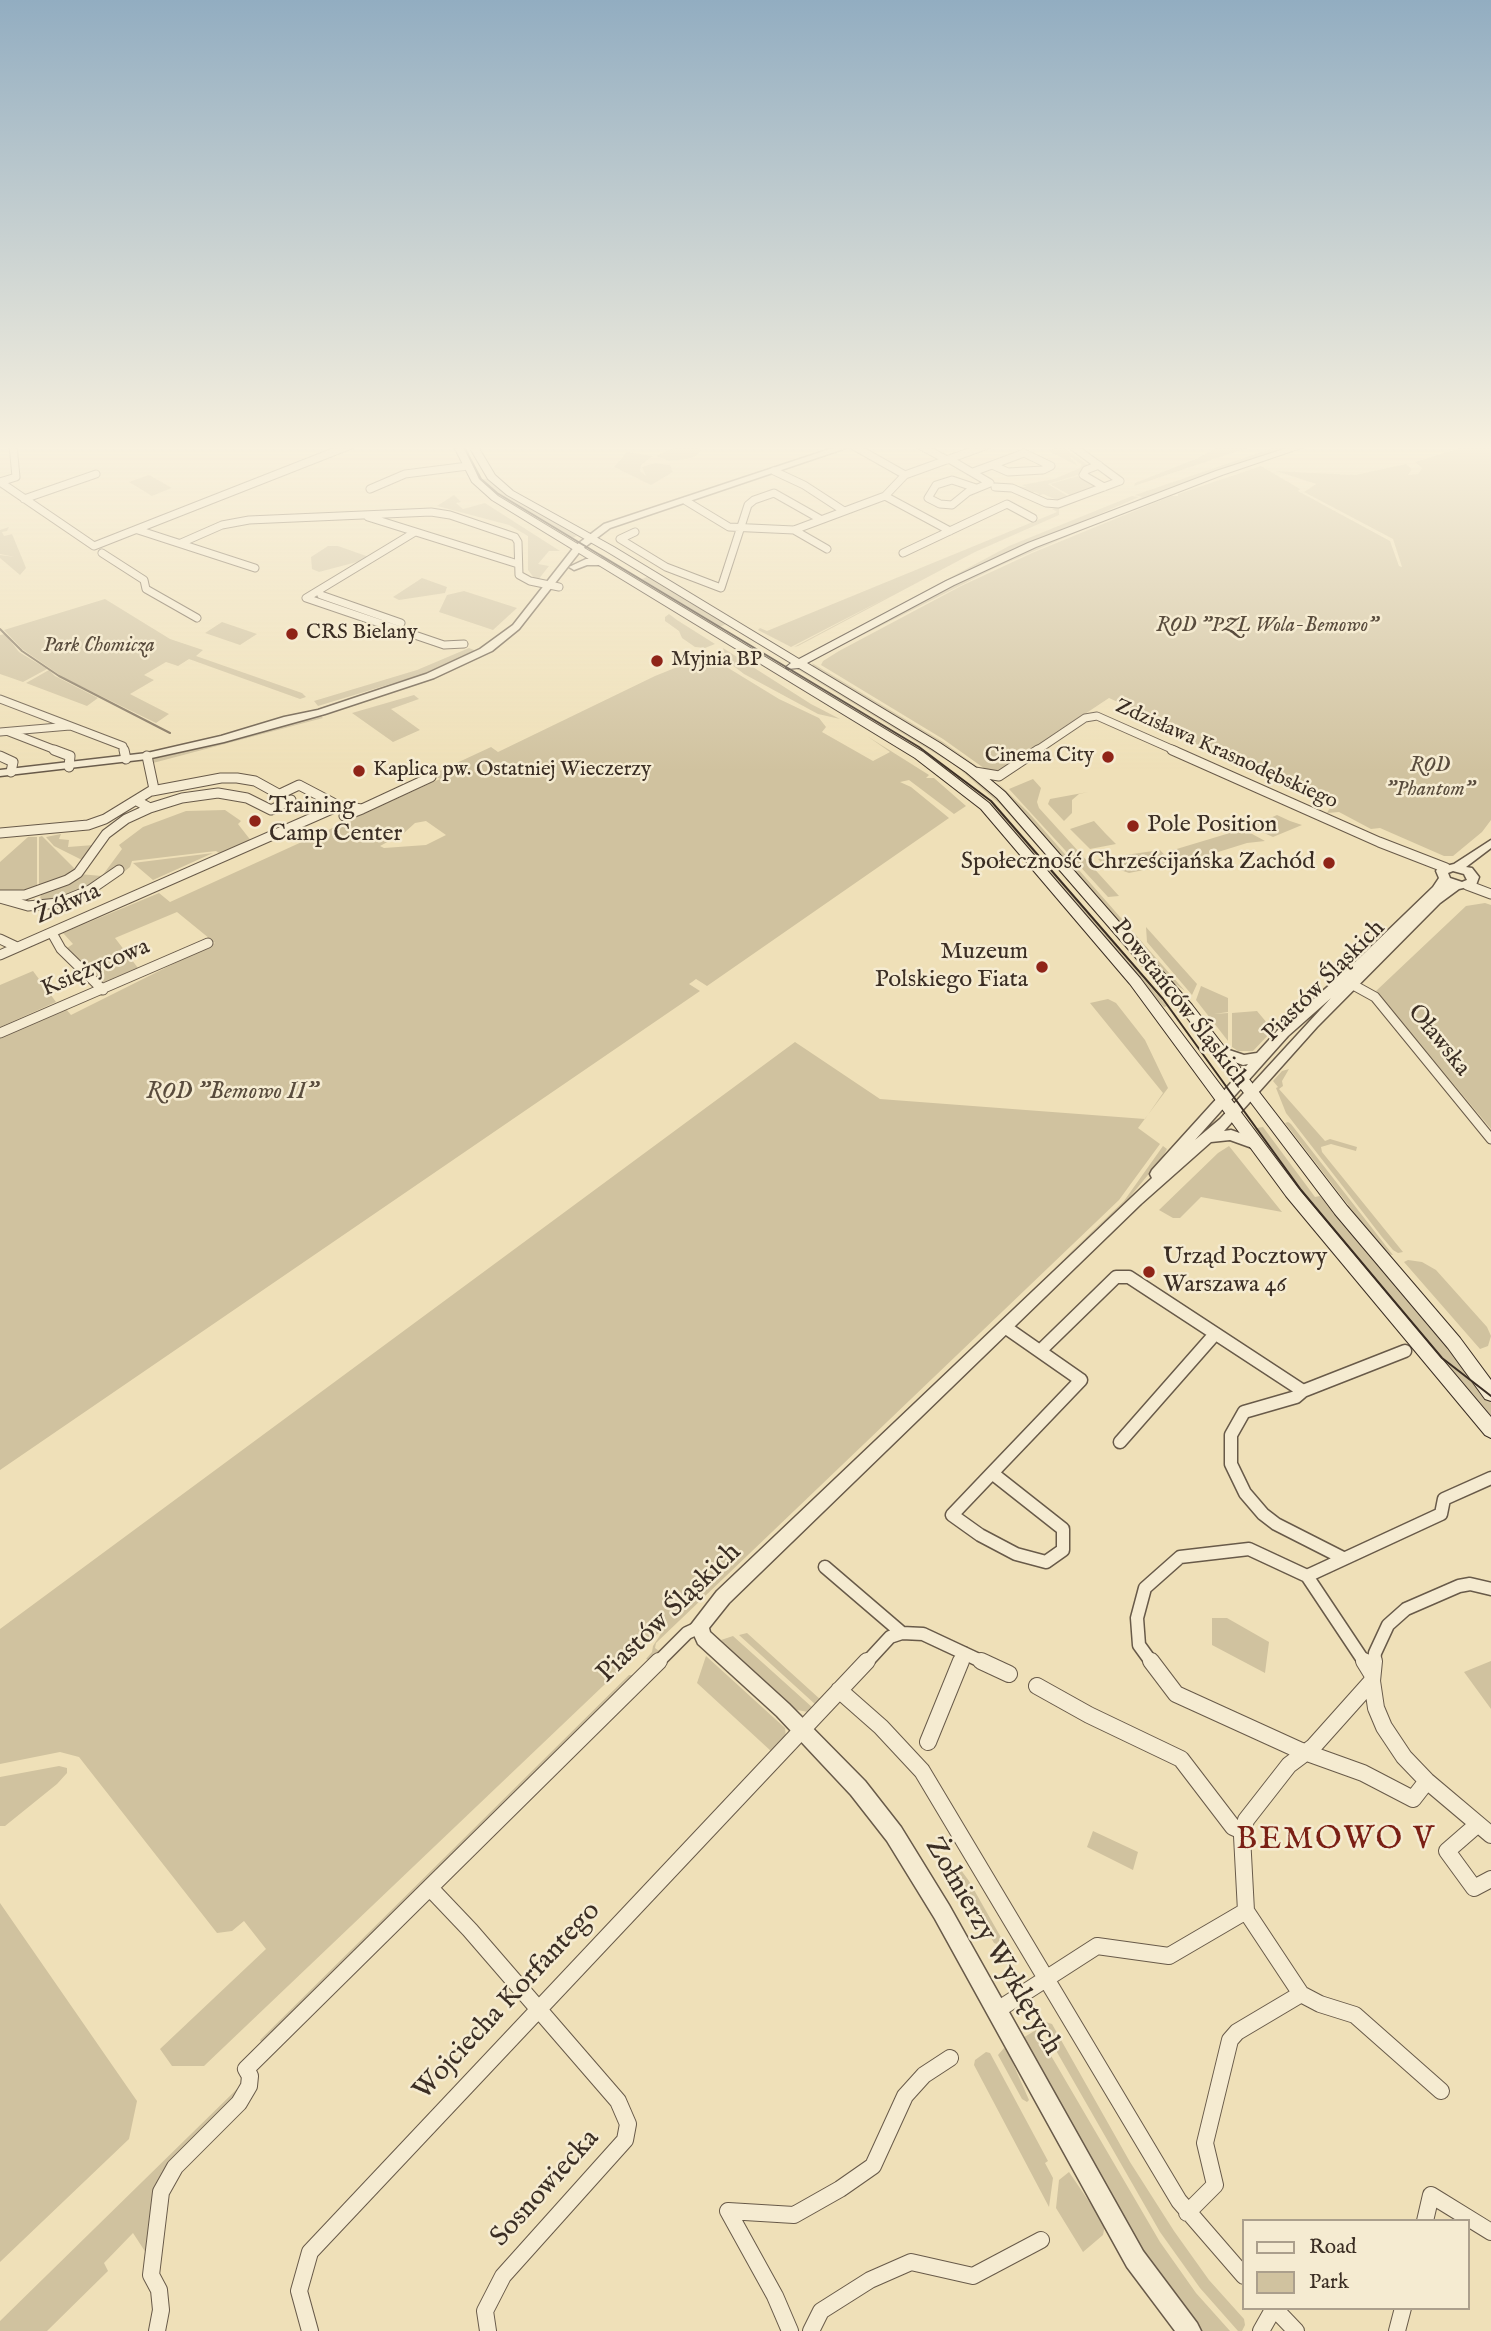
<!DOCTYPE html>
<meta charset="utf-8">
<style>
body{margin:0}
#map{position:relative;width:1491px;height:2331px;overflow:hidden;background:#efe0b8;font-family:"IM FELL English",serif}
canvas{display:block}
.legend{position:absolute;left:1242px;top:2219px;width:228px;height:91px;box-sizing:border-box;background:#f5ebd1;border:2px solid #ab9f8c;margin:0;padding:9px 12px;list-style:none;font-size:21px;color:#3b2e24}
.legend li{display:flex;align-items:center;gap:14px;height:35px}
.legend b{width:35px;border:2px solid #ab9f8c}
</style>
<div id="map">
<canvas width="1491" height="2331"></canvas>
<ul class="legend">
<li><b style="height:9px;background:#f5ebd1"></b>Road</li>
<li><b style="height:19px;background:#d0c29f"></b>Park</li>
</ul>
</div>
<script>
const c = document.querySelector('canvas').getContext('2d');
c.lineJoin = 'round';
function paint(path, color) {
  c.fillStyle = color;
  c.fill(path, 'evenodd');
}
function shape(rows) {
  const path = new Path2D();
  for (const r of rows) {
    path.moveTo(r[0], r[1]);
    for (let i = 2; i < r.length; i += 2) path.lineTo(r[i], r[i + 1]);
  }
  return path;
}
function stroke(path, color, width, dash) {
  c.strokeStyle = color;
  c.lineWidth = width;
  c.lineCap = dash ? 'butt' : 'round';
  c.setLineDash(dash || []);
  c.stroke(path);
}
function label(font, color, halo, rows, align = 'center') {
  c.font = font + ' "IM FELL English",serif';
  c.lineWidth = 5;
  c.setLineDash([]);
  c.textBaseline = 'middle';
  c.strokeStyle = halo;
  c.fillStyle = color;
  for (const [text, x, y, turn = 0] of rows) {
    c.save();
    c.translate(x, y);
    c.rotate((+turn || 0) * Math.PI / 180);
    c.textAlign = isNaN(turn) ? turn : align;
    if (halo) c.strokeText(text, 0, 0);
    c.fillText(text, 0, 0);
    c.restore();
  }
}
paint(shape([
 [694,445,702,450,696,456,688,459,669,461,656,456,677,447],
 [1054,445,1060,445,1091,467,1081,474,1048,484,1071,498,1062,502,1043,494,1038,496,1039,494,1035,492,1030,494,1015,486,1026,487,1022,485,1054,479,1080,468,1082,465,1068,455,1078,466,1048,451,1056,448],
 [1222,445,1247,448,1134,486,1135,483,1198,458],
 [1282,445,1297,445,1135,501,1142,497,1135,495],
 [1470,445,1491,445,1491,820,1482,832,1453,856,1444,856,1380,828,1371,829,1339,812,1327,813,1331,806,1172,733,1177,729,1109,698,996,773,988,771,943,739,821,665,823,661,839,651,961,586,1032,553,1171,496,1178,496,1178,494,1261,466,1300,489,1298,491,1390,541,1399,566,1402,567,1393,539,1304,492,1316,484,1276,471,1355,475,1406,464,1412,469,1408,475,1418,474,1422,468,1415,462],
 [627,452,653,456,641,465,640,471,646,476,642,467,655,463,670,465,673,472,651,485,614,467],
 [149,475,172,488,152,496,129,482],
 [1078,476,1100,486,1073,497,1050,484],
 [489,478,513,497,577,536,572,538,494,494,479,480],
 [1116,485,1059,509,1059,515,975,552,798,646,794,647,888,597,791,647,758,630,760,628,767,631,1057,512,1052,509],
 [454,495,461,502,456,503,463,509,485,503,560,551,549,551,538,564,549,566,538,580,534,578,528,570,528,536,509,525,437,506],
 [1132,496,1139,497,964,573,808,654,1009,546],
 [1138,506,995,568,859,637,947,588,1014,556],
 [9,527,7,531,2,532,4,536,12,534,22,558,26,568,20,575,0,558,0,555,15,557,0,554,0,530],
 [328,546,338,546,372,558,319,572,312,569,311,557],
 [601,554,642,579,647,577,726,624,716,629,597,556],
 [422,578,447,587,445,593,399,600,393,597],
 [464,591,517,608,493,630,439,612,447,595],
 [105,599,170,639,203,650,196,656,302,693,306,697,300,699,189,659,178,666,166,662,144,675,154,680,130,694,169,714,156,723,64,678,22,649,4,630],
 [669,614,677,620,715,644,705,648,695,647,682,638,679,631,665,621,665,617],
 [222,622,257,634,240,645,205,633],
 [5,634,19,652,47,669,23,682,0,674,0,635],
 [469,648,474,650,473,653,430,672,318,706,314,701,417,670],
 [723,648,811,704,840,719,818,714,744,674,727,661],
 [707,655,779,699,819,718,826,727,822,732,873,761,890,752,867,736,929,775,926,778,934,778,966,806,954,814,909,780,900,782,911,787,949,818,707,986,696,979,692,982,689,984,700,991,0,1470,0,1037,65,1008,71,1015,215,943,177,912,115,938,138,968,102,983,67,948,73,944,63,933,159,893,170,902,440,779,433,774,491,747,498,752,655,676],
 [426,821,446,835,426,845,384,848,380,846,404,833,415,823],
 [812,663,943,742,989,775,945,745,814,668],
 [800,668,957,763,992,792,1171,995,1224,1063,1220,1064,1175,1003,1000,804,956,766,797,669],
 [49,670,55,676,98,698,87,706,26,683],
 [792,671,930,755,977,790,1005,818,1167,1006,1164,1007,976,793,936,762,788,673],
 [414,695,419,699,391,709,420,730,393,742,352,713],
 [320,715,323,718,153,763,153,759,236,740],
 [1033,779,1041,788,1037,802,1039,808,1119,896,1108,897,1009,789],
 [998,783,1028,812,1185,991,1165,976],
 [1088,792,1079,794,1072,800,1072,813,1064,821,1048,804,1050,799],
 [225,810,241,821,238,824,252,842,222,855,216,851,132,861,130,867,115,879,107,875,75,895,39,904,41,894,79,874,102,876,122,849,119,845,143,827,186,811],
 [1277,815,1290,821,1302,825,1273,837,1255,829,1254,825],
 [1094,821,1105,833,1116,844,1090,849,1070,829],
 [1243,829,1265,841,1247,843,1183,863,1170,851],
 [61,834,59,839,69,840,68,847,94,845,84,861,54,846,46,837],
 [42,836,77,871,39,891,39,837],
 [28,837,37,837,37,891,0,892,0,862],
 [1160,850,1173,864,1129,873,1103,864,1098,859],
 [213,853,153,880,133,863],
 [1485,903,1491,905,1491,1129,1376,991,1466,906],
 [1146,927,1197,984,1192,995,1147,942],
 [33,971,56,1002,0,1027,0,985],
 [1201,986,1228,998,1228,1012,1214,1014,1228,1013,1228,1041,1196,1000],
 [1108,999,1116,1003,1145,1040,1168,1088,1138,1128,1160,1144,1119,1200,656,1643,655,1648,659,1651,649,1660,646,1659,652,1652,653,1646,666,1626,204,2066,172,2066,160,2049,266,1949,244,1921,232,1931,217,1933,79,1757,60,1752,0,1764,0,1629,795,1042,880,1099,1145,1119,1163,1093,1090,1003],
 [1257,1011,1273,1030,1253,1051,1238,1051,1232,1047,1232,1013],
 [1289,1069,1282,1081,1283,1086,1279,1089,1325,1141,1330,1139,1357,1147,1356,1151,1331,1144,1321,1147,1322,1152,1403,1252,1398,1253,1393,1250,1382,1237,1286,1113,1276,1088,1278,1087,1273,1081,1282,1071],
 [1288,1122,1291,1124,1393,1255,1386,1254,1285,1123],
 [1263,1127,1315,1197,1320,1196,1466,1368,1491,1403,1491,1422,1392,1305,1251,1129],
 [1163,1146,1167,1149,1162,1158,1129,1198,1052,1270,1124,1201],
 [1229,1146,1282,1212,1201,1197,1180,1218,1173,1218,1159,1210,1218,1153],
 [1408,1260,1422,1262,1436,1270,1487,1327,1491,1336,1488,1346,1480,1349,1404,1262],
 [1212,1618,1227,1618,1269,1642,1265,1673,1212,1645],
 [747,1633,821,1700,816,1705,739,1635],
 [733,1636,813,1708,808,1712,797,1710,721,1640],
 [706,1656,785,1728,786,1737,772,1752,697,1683],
 [1491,1661,1491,1709,1464,1672],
 [629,1675,635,1675,564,1748,261,2042,260,2040],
 [59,1766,67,1768,67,1773,57,1784,5,1826,0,1826,0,1777],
 [1093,1831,1138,1852,1133,1870,1087,1847],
 [958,1866,969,1881,1007,1948,994,1943,955,1875],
 [0,1903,137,2101,129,2139,0,2262],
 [1046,2022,1052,2024,1130,2162,1174,2231,1209,2280,1244,2319,1245,2325,1242,2331,1238,2331,1200,2288,1160,2232,1042,2026],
 [1036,2030,1160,2242,1196,2293,1230,2331,1201,2331,1150,2265,1021,2039],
 [1004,2048,1007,2050,1029,2100,1027,2102,1022,2099,998,2055],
 [986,2052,990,2053,1048,2161,1045,2163,1053,2178,1049,2207,974,2065,975,2060],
 [237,2089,235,2098,171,2164,148,2256,133,2233,104,2263,108,2271,47,2331,0,2331,0,2321],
 [1069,2172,1105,2225,1103,2235,1083,2252,1056,2208,1059,2180]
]), '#d0c29f');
stroke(shape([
 [0,629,22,651,59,676,170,733]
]), '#82745f', 2);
const minorFar3 = shape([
 [852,445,905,475],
 [919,445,947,460],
 [1071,445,1120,481],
 [1024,453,1051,466,1043,470,1008,472,992,465,1024,453],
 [949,459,990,483,968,492,952,505,940,504,928,498,936,485,952,480,976,488],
 [1099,465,1086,470,1083,475,1104,487],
 [774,471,804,485,844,511],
 [973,472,992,465],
 [0,482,94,546,351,445],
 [0,482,16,477,13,445],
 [995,487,1012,488,1046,503,1058,504,1120,481],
 [370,489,405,474,468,466],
 [885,496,950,531],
 [24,499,96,474],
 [686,501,729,527,794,530,885,496,905,475,988,445],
 [368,517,518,564],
 [138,530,255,568],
 [794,530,827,549],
 [415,532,306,598,444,645,464,644],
 [635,532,620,539,666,567,721,588,748,505,754,500,774,493,820,519],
 [181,543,222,525,249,520,431,512,450,515,515,537,518,542,519,575,530,581,559,587],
 [102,553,144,580,146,589,197,618],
 [903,553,1007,504,1033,518],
 [321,595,401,623],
 [0,699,123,746,124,751],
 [0,732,70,726],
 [9,732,58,751],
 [1036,751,1085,718,1097,716,1176,751]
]);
const minorFar2 = shape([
 [54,750,70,756,69,767],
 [124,750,126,759],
 [1172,750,1379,842,1446,868],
 [0,756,13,762,11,772],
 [975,772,999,776,1038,750],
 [152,791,221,778,237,778,255,781,284,797],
 [280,794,299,785,339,806,362,809,431,777],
 [150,808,182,798,218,793,247,798,271,810,291,800],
 [344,816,362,809],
 [0,833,88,825,105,819,154,789,147,756],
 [1467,885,1491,894],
 [0,895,25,895,67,880,78,873,106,834,126,819,150,808,137,801],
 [0,898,28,906,58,903,90,890,119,870],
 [52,933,61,949,103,990],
 [0,939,17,947],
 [0,955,339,806],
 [1346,981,1375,997,1491,1139],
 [0,1033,208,943]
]);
const minorFar1 = shape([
 [1040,1351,1116,1277,1129,1277,1303,1391],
 [1120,1442,1215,1334],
 [992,1473,1063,1529,1063,1550,1046,1562,1016,1554,980,1535,952,1515,992,1473],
 [992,1473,1081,1380,1005,1327],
 [1343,1558,1276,1524,1263,1514,1245,1493,1231,1464,1231,1435,1244,1412,1296,1397,1303,1391,1405,1351],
 [825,1567,902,1633],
 [1307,1576,1441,1514,1444,1499,1491,1478],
 [657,1663,687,1633,698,1628],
 [866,1663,890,1637,902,1633,923,1634,985,1663],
 [960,1663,964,1653],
 [1152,1663,1139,1645,1137,1618,1145,1588,1180,1557,1249,1549,1307,1576,1365,1663],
 [1374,1663,1375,1653,1388,1625,1406,1609,1459,1586,1470,1584,1491,1589]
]);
const minor = shape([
 [981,1661,1009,1674],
 [1151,1661,1176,1694,1299,1750,1363,1773,1413,1799,1427,1781],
 [1364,1661,1372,1674],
 [1372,1681,1376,1708,1384,1727,1404,1757,1427,1781,1491,1835],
 [1037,1686,1089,1715,1181,1759,1233,1827,1242,1831],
 [839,1690,881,1727,922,1771,1179,2201,1244,2276],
 [928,1742,961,1661],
 [1478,1824,1447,1851,1474,1888,1491,1879],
 [431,1889,470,1930,618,2101,628,2124,625,2140,503,2276,485,2311,488,2331],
 [1246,1911,1301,1994,1320,2004,1355,2015,1441,2091],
 [996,2011,1097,1946,1169,1956,1246,1911,1242,1836,1246,1820,1289,1765,1313,1747,1372,1681,1374,1661],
 [728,2211,794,2215,840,2189,873,2166,905,2096,924,2075,950,2058],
 [728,2211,775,2296,790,2331],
 [1187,2213,1215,2185,1205,2143,1230,2040,1237,2032,1301,1994],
 [1425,2221,1431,2195,1491,2232],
 [157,2331,161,2310,159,2290,151,2275,161,2192,175,2167,239,2103,249,2086,250,2076,246,2069,659,1661],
 [310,2331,299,2291,310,2252,867,1661],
 [811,2331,821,2311,870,2280,911,2262,973,2276,1041,2240],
 [1261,2331,1274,2308,1296,2331],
 [1397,2331,1403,2308]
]);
const tertiary = shape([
 [842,445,855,445,610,528,581,550,519,629,492,651,434,678,325,714,224,742,147,759,0,776,0,770,147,753,221,736,284,717,318,710,426,674,480,649,513,625,575,546,604,524,842,445],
 [586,559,602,559,607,562,602,565,587,565,574,570,569,567,586,559],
 [1491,840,1491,848,1466,867,1472,868,1479,877,1476,885,1459,889,1440,903,1317,1027,1224,1131,1231,1130,1260,1140,1262,1144,1260,1148,1255,1149,1230,1140,1211,1142,1141,1204,729,1603,709,1628,710,1632,789,1704,865,1781,901,1827,949,1905,1143,2251,1197,2323,1201,2331,1175,2331,1127,2267,935,1919,887,1841,851,1795,777,1716,698,1644,690,1626,717,1591,1152,1178,1150,1174,1152,1170,1248,1064,1243,1065,1215,1055,1213,1052,1215,1049,1220,1047,1244,1055,1257,1053,1278,1030,1348,969,1433,887,1439,878,1436,871,1438,868,1454,864,1491,840],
 [1453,871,1464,874,1467,880,1462,882,1450,878,1448,873,1453,871],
 [1331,998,1220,1119,1195,1140,1288,1036,1331,998]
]);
const secondary = shape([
 [453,445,463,445,479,479,498,496,923,752,989,803,1140,978,1298,1188,1491,1417,1491,1438,1485,1435,1286,1196,1130,984,981,809,915,758,492,500,472,482,453,445],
 [468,445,477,445,495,475,513,491,614,547,799,659,946,581,1028,543,1216,471,1296,445,1310,445,1222,475,1036,547,954,585,807,663,940,743,974,766,1005,792,1192,1005,1347,1206,1460,1338,1491,1380,1491,1401,1485,1399,1448,1348,1335,1214,1182,1011,997,798,966,772,932,749,799,668,788,669,786,667,791,663,606,551,507,495,488,479,468,445]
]);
stroke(minorFar3, '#685a49', 9);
stroke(minorFar2, '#685a49', 11);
stroke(minorFar1, '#685a49', 15);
stroke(minor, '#685a49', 18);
stroke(tertiary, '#685a49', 3);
stroke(secondary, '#3b2e24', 2);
stroke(minorFar3, '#f5ebd1', 7);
stroke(minorFar2, '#f5ebd1', 9);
stroke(minorFar1, '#f5ebd1', 12);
stroke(minor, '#f5ebd1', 16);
paint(tertiary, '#f5ebd1');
paint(secondary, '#f5ebd1');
stroke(shape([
 [463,445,481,479,497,493,919,747,991,801,1163,999,1301,1190,1394,1301,1442,1358,1491,1396]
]), '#3b2e24', 2);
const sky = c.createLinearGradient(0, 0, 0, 772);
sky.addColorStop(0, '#92adc1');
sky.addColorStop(0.58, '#f8f1df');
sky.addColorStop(1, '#f8f1df00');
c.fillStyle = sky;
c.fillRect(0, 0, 1491, 772);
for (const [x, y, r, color] of [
 [292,634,7,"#8f2418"],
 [657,661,7,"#8f2418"],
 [1108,757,7,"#8f2418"],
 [359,771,7,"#8f2418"],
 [255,821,7,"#8f2418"],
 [1133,826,7,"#8f2418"],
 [1329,863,7,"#8f2418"],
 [1042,967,7,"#8f2418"],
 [1149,1272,7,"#8f2418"]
]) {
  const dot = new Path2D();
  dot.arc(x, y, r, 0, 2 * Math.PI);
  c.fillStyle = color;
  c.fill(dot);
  stroke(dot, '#f5ebd1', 2.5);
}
label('italic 21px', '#594c3d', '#f5ebd1', [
 ["ROD \"PZL Wola-Bemowo\"",1267,627],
 ["Park Chomicza",99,647],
 ["ROD",1430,767],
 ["\"Phantom\"",1430,791]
]);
label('21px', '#3b2e24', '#f5ebd1', [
 ["CRS Bielany",306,634],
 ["Myjnia BP",671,661],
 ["Cinema City",1094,757,"right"],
 ["Kaplica pw. Ostatniej Wieczerzy",373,771]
], 'left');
label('21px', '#3b2e24', '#f5ebd1', [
 ["Zdzisława Krasnodębskiego",1226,755,24]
]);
label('24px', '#3b2e24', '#f5ebd1', [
 ["Training",269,807],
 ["Camp Center",269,835],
 ["Pole Position",1147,826],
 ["Społeczność Chrześcijańska Zachód",1315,863,"right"],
 ["Muzeum",1028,953,"right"],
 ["Polskiego Fiata",1028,981,"right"],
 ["Urząd Pocztowy",1163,1258],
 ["Warszawa 46",1163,1286]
], 'left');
label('24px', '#3b2e24', '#f5ebd1', [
 ["Żółwia",68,905,-24],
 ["Księżycowa",96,969,-23],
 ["Piastów Śląskich",1325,982,-45],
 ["Powstańców Śląskich",1179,1004,52],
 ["Oławska",1438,1041,51]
]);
label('italic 24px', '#594c3d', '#f5ebd1', [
 ["ROD \"Bemowo II\"",232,1093]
]);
label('28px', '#3b2e24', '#f5ebd1', [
 ["Piastów Śląskich",670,1614,-44],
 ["Żołnierzy Wyklętych",992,1947,60],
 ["Wojciecha Korfantego",508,2002,-47],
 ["Sosnowiecka",546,2189,-48]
]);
c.letterSpacing = '2px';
label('32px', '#7a1f14', '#f5ebd1', [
 ["BEMOWO V",1336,1841]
]);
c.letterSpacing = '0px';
</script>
